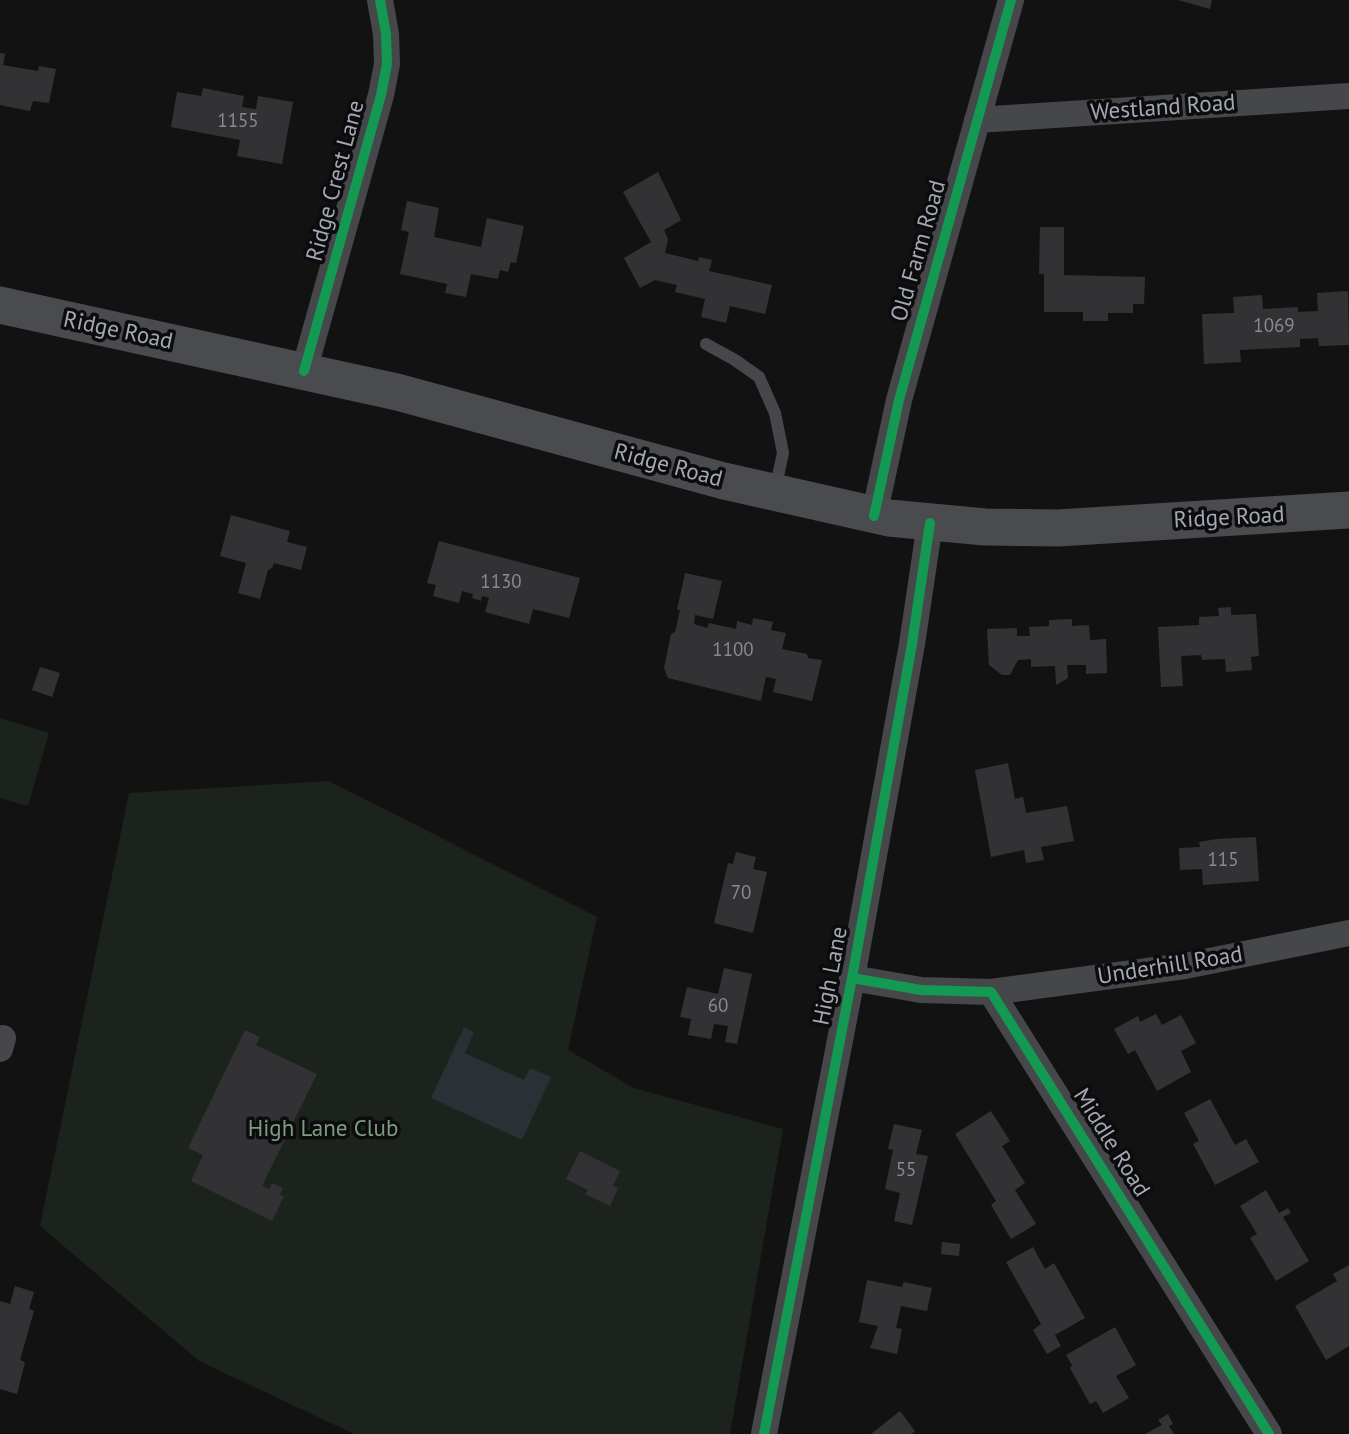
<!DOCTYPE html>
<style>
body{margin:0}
canvas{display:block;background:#121212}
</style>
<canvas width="1349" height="1434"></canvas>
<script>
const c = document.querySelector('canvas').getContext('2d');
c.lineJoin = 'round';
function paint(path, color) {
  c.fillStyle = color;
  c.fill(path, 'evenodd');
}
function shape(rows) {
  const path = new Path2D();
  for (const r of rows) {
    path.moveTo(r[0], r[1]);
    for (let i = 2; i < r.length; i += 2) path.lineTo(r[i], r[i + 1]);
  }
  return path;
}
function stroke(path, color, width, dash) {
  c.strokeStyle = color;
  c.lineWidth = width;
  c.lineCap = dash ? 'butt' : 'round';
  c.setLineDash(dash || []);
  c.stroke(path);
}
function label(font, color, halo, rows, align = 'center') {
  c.font = font + ' "PT Sans",sans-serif';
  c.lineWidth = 7;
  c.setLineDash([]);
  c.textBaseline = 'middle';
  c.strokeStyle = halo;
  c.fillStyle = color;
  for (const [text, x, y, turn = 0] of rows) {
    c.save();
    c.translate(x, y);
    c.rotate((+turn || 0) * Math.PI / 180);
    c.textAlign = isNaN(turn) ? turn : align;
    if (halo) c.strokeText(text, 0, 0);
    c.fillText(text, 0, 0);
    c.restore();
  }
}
paint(shape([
 [0,718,49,733,28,806,0,798],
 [329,781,597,917,568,1050,634,1088,783,1129,730,1434,354,1434,199,1361,40,1226,129,793]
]), '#1c221c');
paint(shape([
 [464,1027,474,1032,465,1053,524,1080,530,1068,551,1077,522,1140,431,1098]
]), '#293136');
paint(shape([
 [1178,0,1212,0,1210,9],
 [0,53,5,54,3,65,38,71,39,66,56,69,49,103,33,101,30,111,0,105],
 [203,88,244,96,242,107,256,109,258,96,293,102,282,164,237,156,240,140,171,127,177,92,201,96],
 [658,172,681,220,664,230,668,239,665,253,698,261,699,257,712,260,709,271,772,285,765,314,730,306,726,323,701,317,705,299,675,292,677,285,655,280,640,288,624,258,651,242,623,192],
 [407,201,439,208,434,237,481,247,487,218,524,226,516,263,511,262,508,272,500,270,498,279,471,274,466,297,445,293,447,284,400,274,409,232,401,230],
 [1040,227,1064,227,1064,275,1145,277,1144,304,1133,304,1133,313,1108,313,1108,321,1083,321,1083,312,1044,312,1044,274,1039,274],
 [1348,291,1349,345,1319,346,1318,338,1300,339,1300,347,1240,350,1241,362,1204,364,1202,314,1234,313,1233,297,1262,295,1263,309,1298,307,1298,312,1318,311,1317,293],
 [231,515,290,531,287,542,307,547,301,570,274,563,272,568,268,570,260,599,238,593,246,563,220,556],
 [439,541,580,578,569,618,533,609,529,624,485,612,489,598,482,596,481,601,472,598,473,594,462,591,459,603,433,596,436,585,427,583],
 [685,573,722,581,713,619,695,615,694,624,707,628,709,623,736,629,737,621,752,625,753,618,773,622,771,630,786,633,782,649,807,654,808,658,822,660,812,701,773,692,776,679,766,677,761,701,668,678,664,668,671,634,675,632,680,610,677,610],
 [1231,607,1231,615,1256,614,1259,656,1251,657,1252,670,1226,672,1225,659,1202,660,1201,655,1181,656,1183,686,1161,687,1158,627,1199,625,1199,617,1219,616,1218,608],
 [1072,619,1072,626,1089,625,1090,640,1106,639,1107,673,1086,674,1086,665,1067,665,1068,678,1056,685,1055,666,1031,667,1031,659,1018,660,1010,675,1002,675,989,665,987,629,1017,628,1017,636,1030,636,1029,627,1049,626,1049,620],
 [40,667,60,673,52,697,32,690],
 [1008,763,1015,799,1023,797,1026,813,1067,806,1074,841,1041,847,1044,860,1026,863,1024,850,991,857,975,770],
 [1256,837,1259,881,1203,885,1202,869,1180,870,1179,848,1200,847,1199,842,1217,839],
 [736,852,756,857,753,869,767,872,753,933,714,923,728,863,733,864],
 [724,968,752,974,737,1044,725,1042,728,1026,714,1024,711,1039,688,1035,691,1019,680,1017,687,987,718,994],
 [1156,1014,1162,1025,1181,1015,1196,1043,1181,1051,1191,1072,1157,1091,1135,1050,1128,1054,1114,1029,1138,1016,1140,1022],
 [245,1030,260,1037,256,1045,317,1074,262,1186,269,1189,272,1183,283,1188,280,1195,284,1196,272,1221,191,1181,203,1155,188,1148],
 [1210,1099,1235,1145,1246,1139,1259,1162,1215,1185,1193,1144,1199,1141,1184,1113],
 [991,1111,1010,1141,1002,1146,1025,1183,1015,1190,1036,1224,1011,1239,991,1205,996,1201,955,1134],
 [894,1124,922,1130,916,1154,928,1156,912,1225,894,1221,900,1193,885,1189,893,1150,888,1149],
 [580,1151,620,1171,613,1186,618,1188,610,1206,585,1194,588,1190,566,1179],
 [1266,1190,1279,1213,1288,1208,1291,1213,1283,1217,1309,1261,1276,1281,1250,1238,1257,1234,1240,1206],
 [942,1242,960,1244,959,1256,941,1254],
 [1033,1247,1045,1269,1054,1263,1085,1318,1055,1335,1061,1346,1047,1354,1033,1330,1041,1324,1006,1262],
 [1349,1265,1349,1346,1326,1360,1295,1306,1337,1281,1333,1274],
 [867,1280,902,1287,904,1282,932,1288,927,1311,901,1306,896,1328,902,1329,897,1354,870,1348,878,1326,859,1322],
 [15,1286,34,1292,29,1309,34,1311,20,1360,25,1362,17,1394,0,1389,0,1301,10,1304],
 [1115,1327,1136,1365,1116,1376,1129,1398,1103,1413,1096,1401,1090,1404,1070,1368,1072,1365,1066,1355],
 [900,1411,915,1431,911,1434,871,1434],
 [1168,1414,1173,1424,1169,1426,1174,1434,1145,1434,1162,1425,1158,1420]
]), '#323235');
stroke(shape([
 [706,344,735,360,759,377,775,413,783,453,775,490]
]), '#46474a', 12);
stroke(shape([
 [977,120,1349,96],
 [304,371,381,95,387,64,386,34,380,0],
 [874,516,899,400,1011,0],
 [852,978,921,990,991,992,1269,1434],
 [991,992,1185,966,1349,933],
 [0,1049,3,1038],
 [764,1434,852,978,912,644,930,523]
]), '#46474a', 26);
stroke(shape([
 [0,305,397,392,724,481,889,518,985,527,1058,528,1349,510]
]), '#4a4b4e', 37);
stroke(shape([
 [304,371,381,95,387,64,386,34,380,0],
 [874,516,899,400,1011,0],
 [852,978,921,990,991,992,1269,1434],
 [764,1434,852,978,912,644,930,523]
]), '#139951', 10);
label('19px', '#878a94', null, [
 ["1155",238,122],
 ["1069",1274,327],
 ["1130",501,583],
 ["1100",733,651],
 ["115",1223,861],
 ["70",741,894],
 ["60",718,1007],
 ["55",906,1171]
]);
label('23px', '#a3a8b3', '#0c0c0e', [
 ["Westland Road",1163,108,-4],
 ["Ridge Crest Lane",336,181,-75],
 ["Old Farm Road",919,251,-74],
 ["Ridge Road",118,331,12],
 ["Ridge Road",668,466,15],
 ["Ridge Road",1229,518,-3],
 ["Underhill Road",1170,966,-9],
 ["High Lane",831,976,-79],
 ["Middle Road",1111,1143,58]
]);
label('23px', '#7b9d7d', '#0c0c0e', [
 ["High Lane Club",323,1129]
]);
</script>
